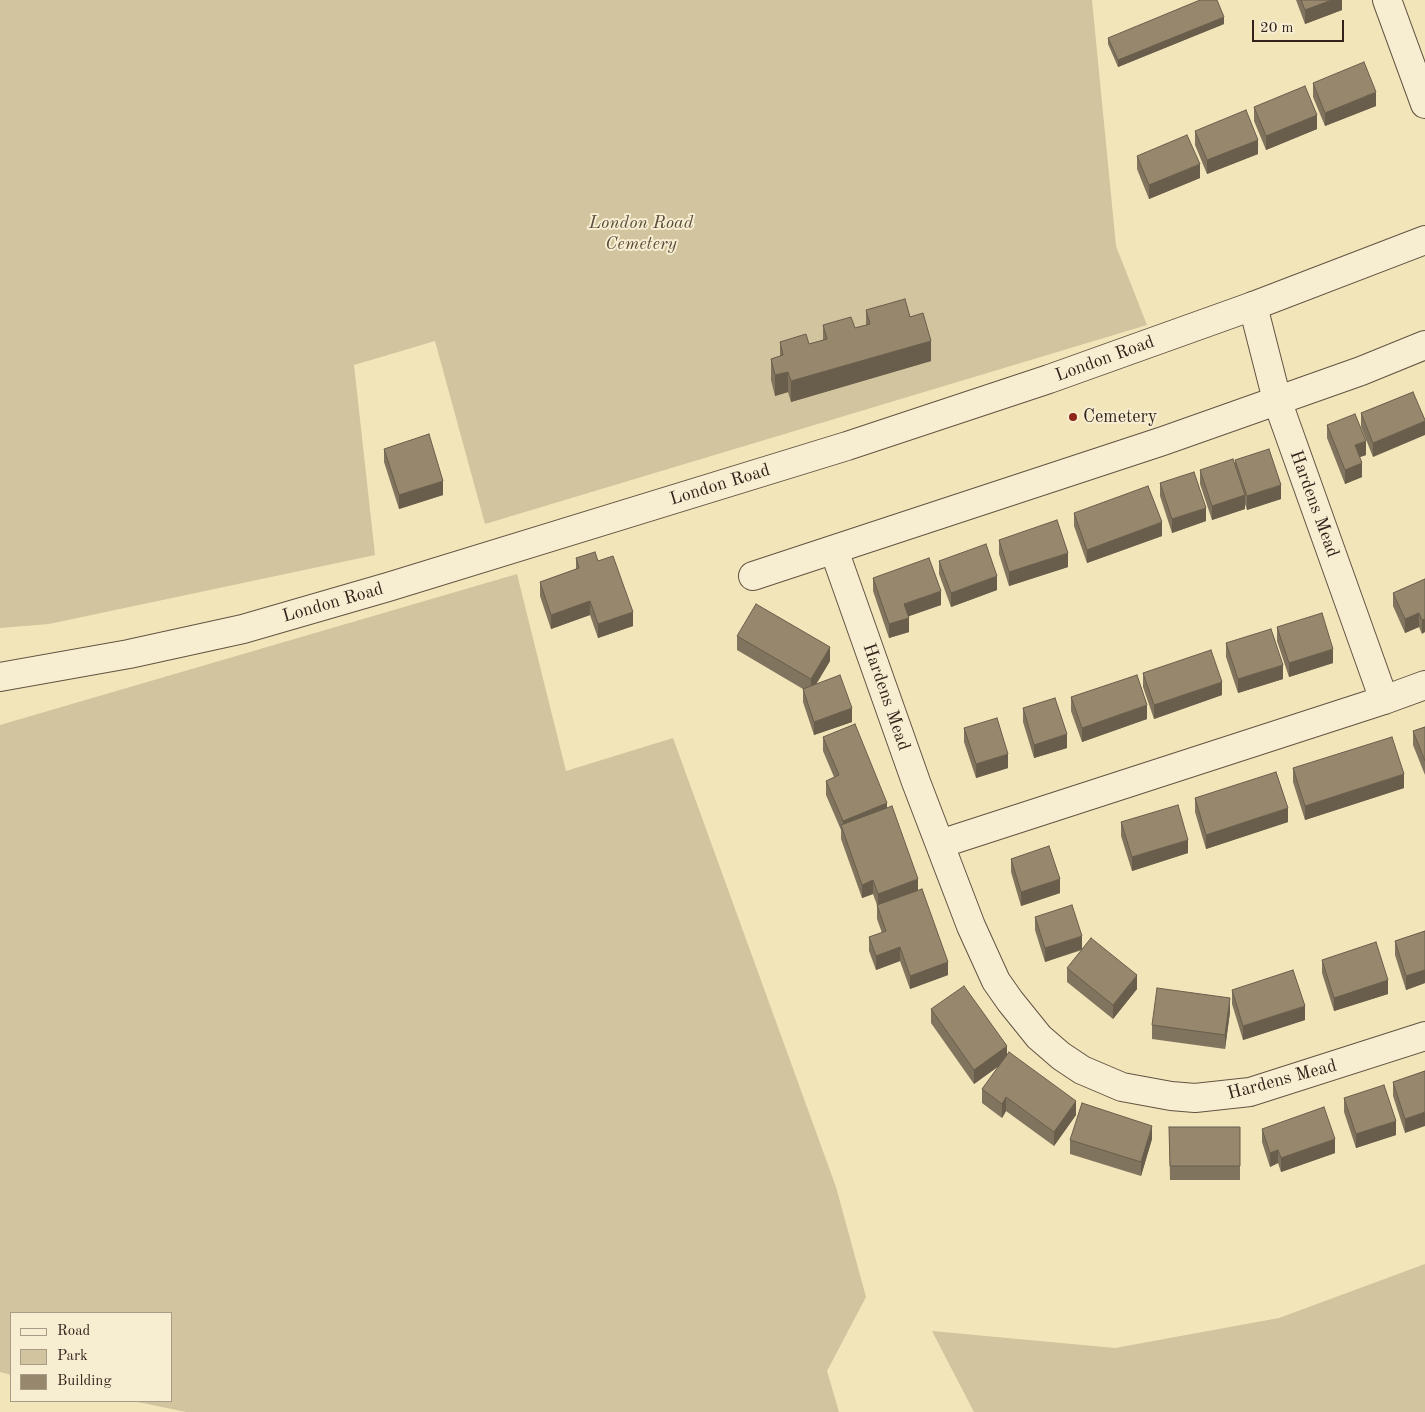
<!DOCTYPE html>
<style>
body{margin:0}
#map{position:relative;width:1425px;height:1412px;overflow:hidden;background:#f2e5b9;font-family:"Old Standard TT",serif}
canvas{display:block}
.legend{position:absolute;left:10px;top:1312px;width:162px;height:90px;box-sizing:border-box;background:#f7eed2;border:1px solid #a89c88;margin:0;padding:6px 9px;list-style:none;font-size:15px;color:#32221a}
.legend li{display:flex;align-items:center;gap:10px;height:25px}
.legend b{width:25px;border:1px solid #a89c88}
.scale{position:absolute;left:1252px;top:20px;width:92px;height:22px;box-sizing:border-box;border:2px solid #32221a;border-top:0;padding-left:6px;font-size:15px;line-height:18px;white-space:nowrap;color:#32221a;-webkit-text-stroke:4px #f7eed2;paint-order:stroke}
</style>
<div id="map">
<canvas width="1425" height="1412"></canvas>
<ul class="legend">
<li><b style="height:6px;background:#f7eed2"></b>Road</li>
<li><b style="height:14px;background:#d1c49e"></b>Park</li>
<li><b style="height:14px;background:#96876d"></b>Building</li>
</ul>
<div class="scale">20 m</div>
</div>
<script>
const c = document.querySelector('canvas').getContext('2d');
c.lineJoin = 'round';
function paint(path, color) {
  c.fillStyle = color;
  c.fill(path, 'evenodd');
}
function shape(rows) {
  const path = new Path2D();
  for (const r of rows) {
    path.moveTo(r[0], r[1]);
    for (let i = 2; i < r.length; i += 2) path.lineTo(r[i], r[i + 1]);
  }
  return path;
}
function stroke(path, color, width, dash) {
  c.strokeStyle = color;
  c.lineWidth = width;
  c.lineCap = dash ? 'butt' : 'round';
  c.setLineDash(dash || []);
  c.stroke(path);
}
function label(font, color, halo, rows, align = 'center') {
  c.font = font + ' "Old Standard TT",serif';
  c.lineWidth = 4;
  c.setLineDash([]);
  c.textBaseline = 'middle';
  c.strokeStyle = halo;
  c.fillStyle = color;
  for (const [text, x, y, turn = 0] of rows) {
    c.save();
    c.translate(x, y);
    c.rotate((+turn || 0) * Math.PI / 180);
    c.textAlign = isNaN(turn) ? turn : align;
    if (halo) c.strokeText(text, 0, 0);
    c.fillText(text, 0, 0);
    c.restore();
  }
}
paint(shape([
 [0,0,1092,0,1116,246,1147,325,485,524,435,341,354,365,375,555,49,624,0,628],
 [517,574,566,771,673,738,836,1187,866,1297,827,1371,839,1412,186,1412,133,1401,171,1401,171,1313,11,1313,11,1375,0,1372,0,725],
 [1425,1264,1425,1412,974,1412,932,1331,1115,1348,1279,1318]
]), '#d1c49e');
const minor = shape([
 [1387,0,1425,104],
 [1253,306,1277,400,1384,700],
 [834,550,916,782,971,926,996,981,1010,1001,1039,1037,1061,1056,1082,1070,1122,1087,1171,1096,1195,1098,1250,1092,1425,1036],
 [753,576,1163,441,1361,371,1425,345],
 [940,844,1384,700,1425,685]
]);
const tertiary = shape([
 [0,677,129,654,243,629,388,587,847,446,1049,379,1253,306,1425,240]
]);
stroke(minor, '#625342', 30);
stroke(tertiary, '#625342', 30);
stroke(minor, '#f7eed2', 28);
stroke(tertiary, '#f7eed2', 28);
paint(shape([
 [1296,0,1342,0,1342,10,1305,24],
 [1224,24,1118,67,1108,44,1108,38],
 [1313,83,1376,106,1325,126,1313,97],
 [1254,107,1317,129,1266,150,1254,121],
 [1195,131,1258,154,1207,174,1195,145],
 [1137,156,1200,178,1149,199,1137,169],
 [866,310,910,317,931,361,791,402,788,392,775,396,771,380,771,359,780,356,780,342,809,344,823,340,823,325,855,328,866,325],
 [1413,392,1373,457,1361,427,1361,413],
 [1327,425,1366,455,1359,457,1362,477,1345,484,1327,438],
 [384,449,443,495,399,509,384,462],
 [1235,460,1281,499,1247,510,1245,504,1245,509,1212,520,1200,484,1200,470,1235,465],
 [1160,483,1206,521,1172,533,1160,496],
 [1074,513,1162,536,1087,563,1074,526],
 [999,540,1068,567,1009,586,999,554],
 [576,558,598,561,633,626,598,638,590,615,551,629,540,596,540,582,576,569],
 [939,561,997,590,951,607,939,574],
 [873,578,941,605,908,616,909,632,889,638,873,591],
 [1425,579,1422,634,1419,627,1405,633,1393,606,1393,593],
 [1277,627,1333,663,1289,677,1277,641],
 [737,636,830,661,816,684,852,722,814,735,803,702,803,689,737,650],
 [1226,643,1283,679,1238,693,1226,657],
 [1143,673,1222,695,1154,719,1143,687],
 [1071,697,1147,719,1082,742,1071,711],
 [1023,708,1067,748,1034,758,1023,722],
 [1425,727,1425,775,1413,745,1413,731],
 [964,728,1008,768,976,778,964,742],
 [823,737,887,808,918,890,948,975,910,989,900,961,876,970,869,951,869,937,882,933,877,919,877,905,873,894,862,898,841,839,841,830,826,795,826,781,834,777,823,751],
 [1293,768,1404,788,1305,820,1293,782],
 [1195,798,1288,822,1206,849,1195,812],
 [1121,822,1188,853,1132,871,1121,836],
 [1011,859,1060,893,1021,906,1011,872],
 [1035,917,1082,949,1137,989,1113,1019,1067,982,1067,968,1082,950,1045,962,1035,930],
 [1425,931,1425,983,1406,990,1395,955,1395,941],
 [1322,960,1388,994,1334,1011,1322,973],
 [1232,990,1305,1020,1243,1040,1232,1004],
 [931,1009,1007,1054,1076,1115,1054,1146,1006,1111,1002,1118,982,1103,982,1089,999,1066,974,1084,931,1023],
 [1230,1012,1225,1049,1152,1039,1152,1025],
 [1425,1071,1405,1133,1393,1096,1393,1082],
 [1344,1098,1396,1135,1356,1148,1344,1112],
 [1169,1127,1240,1127,1240,1180,1170,1180],
 [1262,1129,1335,1153,1281,1172,1278,1163,1270,1167,1262,1142],
 [1152,1139,1141,1176,1070,1154,1070,1140]
]), '#81745e');
paint(shape([
 [1332,0,1342,0,1342,10,1305,24,1305,10],
 [1224,17,1224,24,1118,67,1118,60],
 [1376,92,1376,106,1325,126,1325,113],
 [1317,115,1317,129,1266,150,1266,136],
 [1258,140,1258,154,1207,174,1207,160],
 [1200,164,1200,178,1149,199,1149,185],
 [931,341,931,361,791,402,791,381],
 [788,372,788,392,775,396,775,375],
 [1425,421,1425,435,1373,457,1373,443],
 [1366,441,1366,455,1355,459,1355,445],
 [1362,463,1362,477,1345,484,1345,470],
 [443,481,443,495,399,509,399,495],
 [1281,485,1281,499,1247,510,1247,496],
 [1245,495,1245,509,1212,520,1212,506],
 [1206,508,1206,521,1172,533,1172,519],
 [1162,522,1162,536,1087,563,1087,550],
 [1068,553,1068,567,1009,586,1009,572],
 [997,576,997,590,951,607,951,593],
 [941,591,941,605,904,618,904,604],
 [590,601,590,615,551,629,551,615],
 [633,612,633,626,598,638,598,624],
 [1419,613,1419,627,1405,633,1405,619],
 [909,618,909,632,889,638,889,624],
 [1425,619,1425,632,1422,634,1422,620],
 [830,647,830,661,811,693,811,679],
 [1333,649,1333,663,1289,677,1289,663],
 [1283,665,1283,679,1238,693,1238,679],
 [1222,682,1222,695,1154,719,1154,705],
 [1147,705,1147,719,1082,742,1082,728],
 [852,708,852,722,814,735,814,722],
 [1067,734,1067,748,1034,758,1034,745],
 [1008,754,1008,768,976,778,976,764],
 [1404,774,1404,788,1305,820,1305,806],
 [887,803,887,817,843,831,843,821],
 [1288,808,1288,822,1206,849,1206,835],
 [1188,840,1188,853,1132,871,1132,857],
 [918,879,918,893,878,907,878,894],
 [1060,879,1060,893,1021,906,1021,892],
 [873,880,873,894,862,898,862,885],
 [1082,936,1082,949,1045,962,1045,948],
 [900,947,900,961,876,970,876,956],
 [948,962,948,975,910,989,910,976],
 [1425,970,1425,983,1406,990,1406,976],
 [1137,975,1137,989,1113,1019,1113,1005],
 [1388,980,1388,994,1334,1011,1334,998],
 [1230,998,1230,1012,1225,1049,1225,1035],
 [1305,1006,1305,1020,1243,1040,1243,1026],
 [1007,1046,1007,1060,974,1084,974,1070],
 [1006,1097,1006,1111,1002,1118,1002,1104],
 [1076,1101,1076,1115,1054,1146,1054,1132],
 [1425,1112,1425,1126,1405,1133,1405,1119],
 [1396,1121,1396,1135,1356,1148,1356,1134],
 [1152,1126,1152,1139,1141,1176,1141,1162],
 [1335,1139,1335,1153,1281,1172,1281,1158],
 [1278,1150,1278,1163,1270,1167,1270,1153]
]), '#695e4c');
const building = shape([
 [1200,0,1217,0,1224,17,1118,60,1108,38,1200,0],
 [1301,0,1332,0,1305,10,1301,0],
 [1364,62,1376,92,1325,113,1313,83,1364,62],
 [1305,86,1317,115,1266,136,1254,107,1305,86],
 [1246,110,1258,140,1207,160,1195,131,1246,110],
 [1187,135,1200,164,1149,185,1137,156,1187,135],
 [905,299,910,317,923,313,931,341,791,381,788,372,775,375,771,359,783,355,780,342,806,334,809,344,827,339,823,325,851,317,855,328,870,324,866,310,905,299],
 [1413,392,1425,420,1425,421,1373,443,1361,413,1413,392],
 [1355,414,1366,441,1355,445,1362,463,1345,470,1327,425,1355,414],
 [429,434,443,481,399,495,384,449,429,434],
 [1269,449,1281,485,1247,496,1235,460,1269,449],
 [1233,459,1245,495,1212,506,1200,470,1233,459],
 [1194,472,1206,508,1172,519,1160,483,1194,472],
 [1148,486,1162,522,1087,550,1074,513,1148,486],
 [1057,520,1068,553,1009,572,999,540,1057,520],
 [986,544,997,576,951,593,939,561,986,544],
 [595,552,598,561,613,556,633,612,598,624,590,601,551,615,540,582,579,568,576,558,595,552],
 [929,558,941,591,904,604,909,618,889,624,873,578,929,558],
 [1425,579,1425,619,1422,620,1419,613,1405,619,1393,593,1425,579],
 [756,604,830,647,811,679,737,636,756,604],
 [1322,613,1333,649,1289,663,1277,627,1322,613],
 [1271,629,1283,665,1238,679,1226,643,1271,629],
 [1211,650,1222,682,1154,705,1143,673,1211,650],
 [840,675,852,708,814,722,803,689,840,675],
 [1137,675,1147,705,1082,728,1071,697,1137,675],
 [1055,698,1067,734,1034,745,1023,708,1055,698],
 [997,718,1008,754,976,764,964,728,997,718],
 [855,724,887,803,843,821,826,781,839,775,823,737,855,724],
 [1425,727,1425,761,1413,731,1425,727],
 [1392,737,1404,774,1305,806,1293,768,1392,737],
 [1276,772,1288,808,1206,835,1195,798,1276,772],
 [1178,805,1188,840,1132,857,1121,822,1178,805],
 [892,806,918,879,878,894,873,880,862,885,841,825,892,806],
 [1049,846,1060,879,1021,892,1011,859,1049,846],
 [922,889,948,962,910,976,900,947,876,956,869,937,886,931,877,905,922,889],
 [1072,905,1082,936,1045,948,1035,917,1072,905],
 [1425,931,1425,970,1406,976,1395,941,1425,931],
 [1091,938,1137,975,1113,1005,1067,968,1091,938],
 [1376,942,1388,980,1334,998,1322,960,1376,942],
 [1293,970,1305,1006,1243,1026,1232,990,1293,970],
 [964,986,1007,1046,974,1070,931,1009,964,986],
 [1157,988,1230,998,1225,1035,1152,1025,1157,988],
 [1009,1052,1076,1101,1054,1132,1006,1097,1002,1104,982,1089,1009,1052],
 [1425,1071,1425,1112,1405,1119,1393,1082,1425,1071],
 [1384,1085,1396,1121,1356,1134,1344,1098,1384,1085],
 [1082,1103,1152,1126,1141,1162,1070,1140,1082,1103],
 [1324,1107,1335,1139,1281,1158,1278,1150,1270,1153,1262,1129,1324,1107],
 [1169,1127,1240,1127,1240,1166,1170,1166,1169,1127]
]);
paint(building, '#96876d');
stroke(building, '#695e4c', 1);
for (const [x, y, r, color] of [
 [1073,417,5,"#8f2418"]
]) {
  const dot = new Path2D();
  dot.arc(x, y, r, 0, 2 * Math.PI);
  c.fillStyle = color;
  c.fill(dot);
  stroke(dot, '#f7eed2', 2);
}
label('italic 18px', '#5a4a3b', '#f7eed2', [
 ["London Road",641,223],
 ["Cemetery",641,244]
]);
label('18px', '#32221a', '#f7eed2', [
 ["London Road",1105,359,-20],
 ["London Road",720,485,-17],
 ["Hardens Mead",1314,504,70],
 ["London Road",333,603,-16],
 ["Hardens Mead",886,697,71],
 ["Hardens Mead",1282,1080,-15]
]);
label('18px', '#32221a', '#f7eed2', [
 ["Cemetery",1083,417]
], 'left');
</script>
